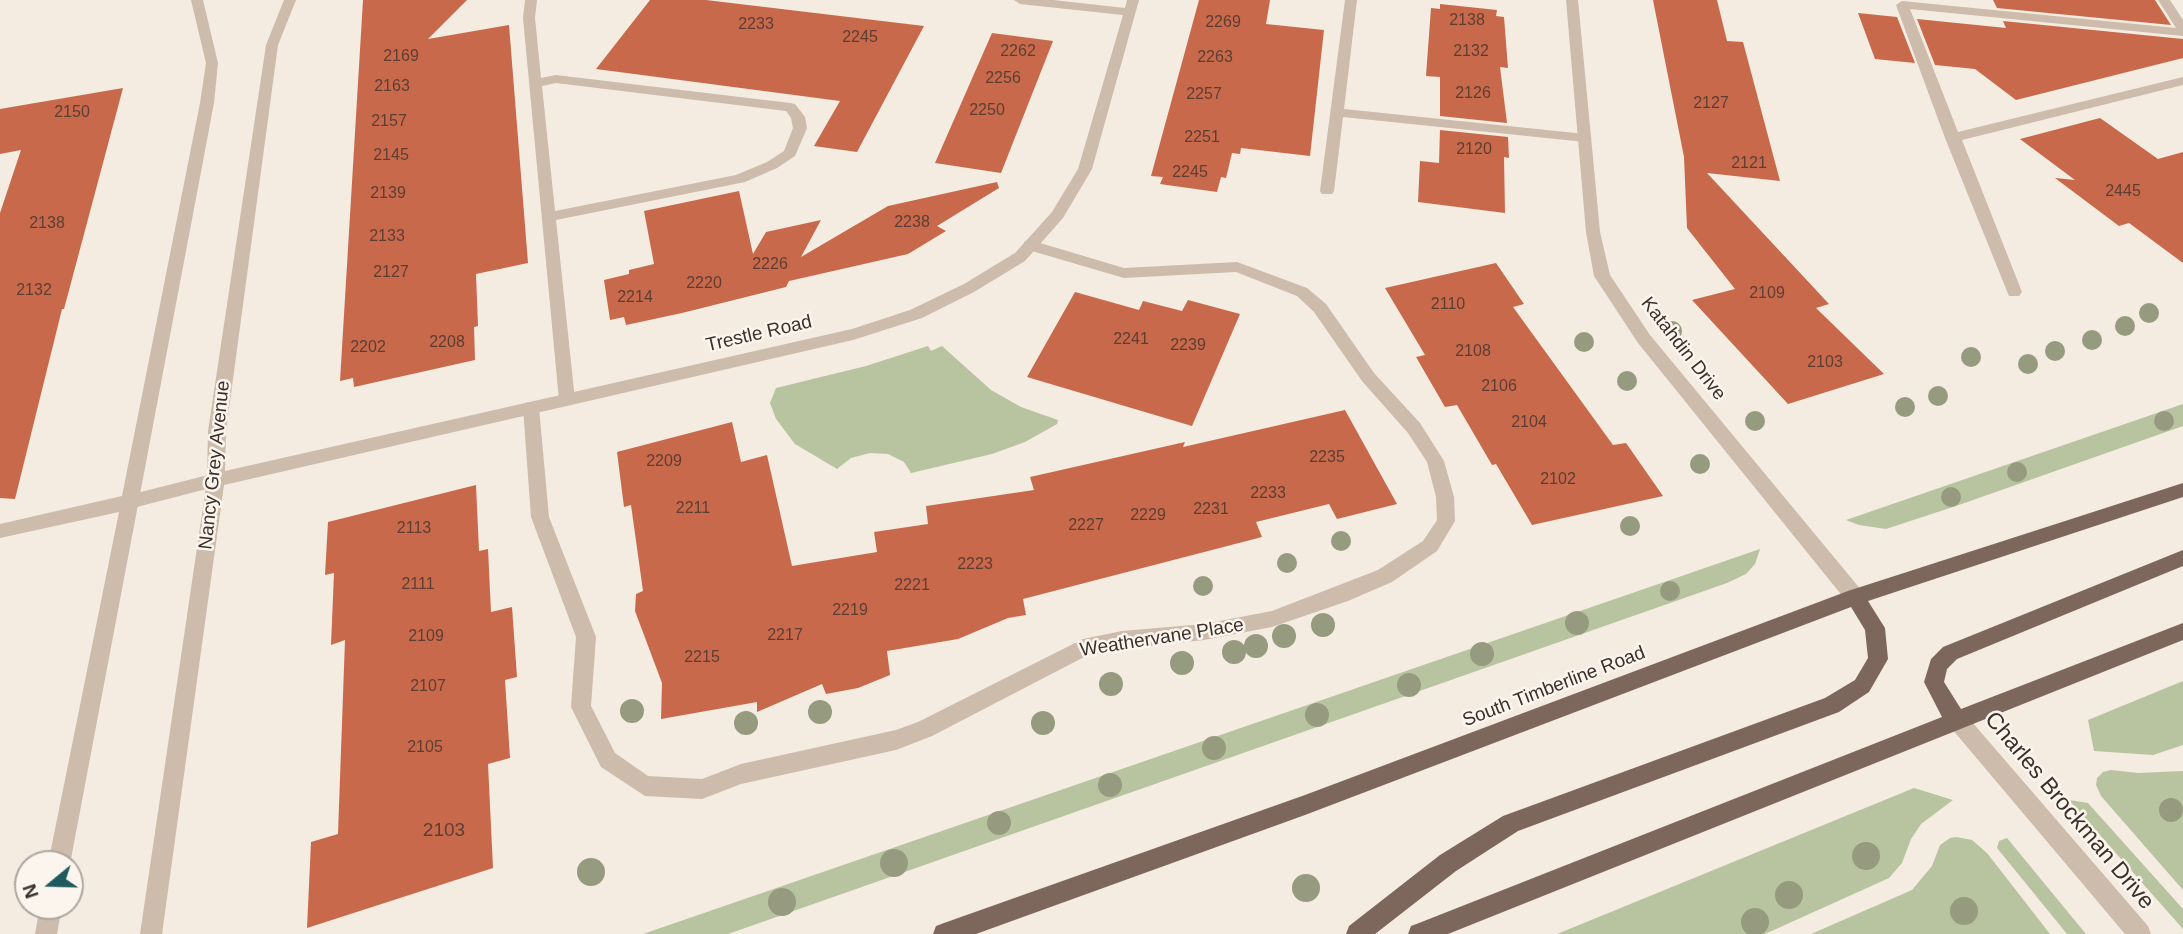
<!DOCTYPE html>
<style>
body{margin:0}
#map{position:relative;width:2183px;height:934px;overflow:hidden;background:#f4ebe1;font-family:Arial,sans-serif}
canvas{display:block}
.north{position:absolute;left:14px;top:850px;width:70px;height:70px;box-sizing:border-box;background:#fbf5ee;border:2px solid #aea6a0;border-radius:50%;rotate:251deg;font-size:19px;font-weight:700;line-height:28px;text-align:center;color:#3b302b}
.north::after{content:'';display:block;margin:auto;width:24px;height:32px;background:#1f5a5e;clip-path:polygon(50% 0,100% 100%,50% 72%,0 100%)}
</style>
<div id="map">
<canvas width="2183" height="934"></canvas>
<div class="north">N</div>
</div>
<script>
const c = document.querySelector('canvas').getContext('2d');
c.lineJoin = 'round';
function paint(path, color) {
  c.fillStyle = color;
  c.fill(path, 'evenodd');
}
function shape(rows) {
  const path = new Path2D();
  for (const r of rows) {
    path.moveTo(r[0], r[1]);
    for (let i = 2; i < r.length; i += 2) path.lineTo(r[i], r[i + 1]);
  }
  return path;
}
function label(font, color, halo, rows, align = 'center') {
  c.font = font + ' Arial,sans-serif';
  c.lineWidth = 5;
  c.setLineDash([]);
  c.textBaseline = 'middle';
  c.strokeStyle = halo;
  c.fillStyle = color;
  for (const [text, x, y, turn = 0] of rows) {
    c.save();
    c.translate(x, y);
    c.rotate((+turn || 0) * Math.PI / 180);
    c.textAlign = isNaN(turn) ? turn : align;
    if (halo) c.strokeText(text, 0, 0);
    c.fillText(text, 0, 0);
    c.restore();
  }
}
paint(shape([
 [928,346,931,351,942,346,991,390,1021,407,1058,420,1057,424,1025,442,992,454,911,473,904,462,888,454,870,453,851,458,837,469,795,444,776,419,770,403,776,388,866,366],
 [2183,404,2183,426,1956,506,1886,529,1859,525,1846,520],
 [1760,549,1755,564,1746,574,1727,583,728,934,643,934],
 [2183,681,2183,745,2153,755,2094,751,2088,720],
 [2111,770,2138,773,2183,771,2183,890,2101,796,2096,785,2097,778,2103,772],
 [1914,788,1953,800,1921,824,1911,839,1902,863,1889,878,1765,934,1557,934],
 [2069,800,2088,803,2183,909,2183,929],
 [1956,837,1972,840,1987,853,2050,934,1811,934,1912,890,1932,866,1940,845,1950,838],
 [2007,838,2086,934,2067,934,1997,848,1999,841]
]), '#b8c4a0');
paint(shape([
 [363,0,467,0,428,39,509,25,528,263,476,274,478,326,474,327,475,360,354,387,353,378,340,381],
 [650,0,706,0,924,26,857,152,814,146,840,101,596,69],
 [1199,0,1270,0,1266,24,1324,30,1310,156,1241,148,1240,154,1232,153,1226,178,1221,177,1217,192,1160,184,1163,177,1151,176],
 [1653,0,1717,0,1727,41,1743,42,1780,181,1707,173,1829,304,1816,308,1884,374,1788,404,1692,300,1735,289,1687,228,1684,157],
 [1993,0,2155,0,2171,25,1997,8],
 [1440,4,1497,10,1496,16,1504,17,1508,68,1500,67,1507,123,1440,116,1440,77,1426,76,1431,8,1440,9],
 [1858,13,1897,17,1915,63,1875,59],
 [1917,19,2006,28,2003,21,2183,39,2183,58,2016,100,1975,69,1935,65],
 [992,33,1053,41,1001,173,935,163],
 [123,88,64,309,62,309,15,499,0,498,0,213,21,150,0,154,0,109],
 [2100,118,2158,159,2183,152,2183,263,2129,223,2119,226,2055,178,2075,180,2020,139],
 [1440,130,1508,137,1509,158,1504,157,1505,213,1418,202,1420,161,1439,163],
 [997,182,999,188,937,226,946,231,908,254,789,281,786,287,682,313,626,325,624,317,610,320,604,280,629,274,629,270,654,264,644,211,739,191,753,254,766,232,821,220,801,257,888,206],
 [1496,263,1524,304,1513,307,1613,445,1626,443,1663,496,1532,525,1496,464,1492,465,1457,405,1445,407,1416,357,1425,355,1385,288],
 [1075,292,1139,310,1143,301,1182,311,1188,300,1240,314,1192,426,1027,377],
 [1345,410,1397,504,1337,519,1329,504,1256,522,1262,537,1023,599,1026,615,1008,618,958,639,887,651,890,675,858,688,826,694,822,684,757,712,757,702,661,719,662,683,635,611,636,594,643,591,631,505,624,507,617,452,732,422,741,462,767,455,792,566,877,552,874,532,928,524,926,506,1034,490,1030,477,1185,442,1183,447],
 [476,485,479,551,488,549,491,612,512,607,517,677,505,680,510,758,488,764,493,868,307,928,311,842,338,834,345,640,331,645,334,573,325,575,328,522]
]), '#c8694b');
paint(shape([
 [525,0,537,0,535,18,541,78,556,75,790,103,795,104,805,117,807,128,795,156,777,168,745,182,556,220,575,400,567,406,559,400,523,18,525,0],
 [556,83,786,111,791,118,793,128,784,151,767,162,736,175,555,211,542,86,556,83],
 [1345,0,1357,0,1344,109,1585,134,1592,138,1585,142,1343,117,1334,191,1332,194,1322,194,1320,191,1345,0],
 [2158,0,2170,0,2183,20,2183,36,1910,9,1958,132,2183,77,2183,85,1962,140,2022,292,2019,296,2009,296,1945,138,1896,5,1902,1,2176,28,2158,0],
 [1030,240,1124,268,1237,262,1307,288,1326,304,1374,373,1420,423,1444,461,1454,497,1455,521,1437,551,1392,582,1348,601,1272,627,1204,640,1122,649,1086,656,932,736,896,750,741,784,702,799,645,796,601,767,571,707,576,637,531,517,523,408,525,403,531,402,537,403,539,408,549,517,596,637,591,706,615,753,648,776,702,779,741,764,896,730,918,722,1083,639,1122,631,1204,624,1272,611,1378,570,1423,541,1437,520,1436,497,1427,462,1408,433,1362,381,1314,312,1297,296,1236,272,1124,278,1025,249,1023,245,1025,241,1030,240],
 [216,473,222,475,225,480,222,485,129,509,123,507,120,502,123,497,129,495,216,473]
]), '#cdbbac');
paint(shape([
 [191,0,203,0,218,63,214,103,70,864,48,864,119,512,0,538,0,524,122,496,200,103,206,63,191,0],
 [284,0,296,0,278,45,226,431,225,471,852,329,910,310,964,284,1015,253,1052,212,1078,169,1123,15,1020,4,1014,0,1053,0,1125,8,1127,0,1139,0,1092,169,1063,218,1025,261,974,292,922,318,853,340,224,485,162,934,140,934,207,480,208,431,266,45,284,0],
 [1566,0,1578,0,1600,232,1610,275,1650,335,1862,591,1864,597,1862,603,1855,605,1848,603,1638,343,1594,276,1586,232,1566,0],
 [1959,713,1966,715,2148,926,2151,934,2125,934,1952,729,1949,722,1952,715,1959,713],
 [40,906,62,906,57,934,35,934,40,906]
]), '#cdbbac');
paint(shape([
 [2183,483,2183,497,1868,601,1885,628,1888,659,1869,692,1839,712,1518,831,1456,871,1375,934,1346,934,1349,926,1440,855,1503,816,1825,698,1855,680,1868,658,1865,630,1851,607,1305,815,976,934,933,934,936,926,944,923,1305,795,1848,591,2183,483],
 [2183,550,2183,566,1957,659,1947,669,1944,682,1961,709,2183,623,2183,640,1448,934,1408,934,1411,926,1419,923,1942,717,1924,682,1931,659,1943,647,2183,550]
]), '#7d675c');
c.fillStyle = '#969b7f';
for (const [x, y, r] of [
 [2149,313,10],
 [2125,326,10],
 [1672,331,10],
 [2092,340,10],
 [1584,342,10],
 [2055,351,10],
 [1971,357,10],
 [2028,364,10],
 [1627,381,10],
 [1938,396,10],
 [1905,407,10],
 [1755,421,10],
 [2164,421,10],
 [1700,464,10],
 [2017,472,10],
 [1951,497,10],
 [1630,526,10],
 [1341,541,10],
 [1287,563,10],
 [1203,586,10],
 [1670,591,10],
 [1577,623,12],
 [1323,625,12],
 [1284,636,12],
 [1256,646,12],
 [1234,652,12],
 [1482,654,12],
 [1182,663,12],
 [1111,684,12],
 [1409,685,12],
 [632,711,12],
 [820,712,12],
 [1317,715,12],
 [746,723,12],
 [1043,723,12],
 [1214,748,12],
 [1110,785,12],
 [2171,810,12],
 [999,823,12],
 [1866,856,14],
 [894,863,14],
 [591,872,14],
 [1306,888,14],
 [1789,895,14],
 [782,902,14],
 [1964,911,14],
 [1755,922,14]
]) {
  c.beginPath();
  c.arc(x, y, r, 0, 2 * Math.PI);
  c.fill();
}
label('16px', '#5e3e33', null, [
 ["2138",1467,21],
 ["2269",1223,23],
 ["2233",756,25],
 ["2245",860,38],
 ["2262",1018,52],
 ["2132",1471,52],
 ["2169",401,57],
 ["2263",1215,58],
 ["2256",1003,79],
 ["2163",392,87],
 ["2126",1473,94],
 ["2257",1204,95],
 ["2127",1711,104],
 ["2250",987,111],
 ["2150",72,113],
 ["2157",389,122],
 ["2251",1202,138],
 ["2120",1474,150],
 ["2145",391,156],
 ["2121",1749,164],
 ["2245",1190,173],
 ["2445",2123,192],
 ["2139",388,194],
 ["2238",912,223],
 ["2138",47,224],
 ["2133",387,237],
 ["2226",770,265],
 ["2127",391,273],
 ["2220",704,284],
 ["2132",34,291],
 ["2109",1767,294],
 ["2214",635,298],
 ["2110",1448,305],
 ["2241",1131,340],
 ["2208",447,343],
 ["2239",1188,346],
 ["2202",368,348],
 ["2108",1473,352],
 ["2103",1825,363],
 ["2106",1499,387],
 ["2104",1529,423],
 ["2235",1327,458],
 ["2209",664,462],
 ["2102",1558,480],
 ["2233",1268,494],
 ["2211",693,509],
 ["2231",1211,510],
 ["2229",1148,516],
 ["2227",1086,526],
 ["2113",414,529],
 ["2223",975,565],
 ["2111",418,585],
 ["2221",912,586],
 ["2219",850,611],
 ["2217",785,636],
 ["2109",426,637],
 ["2215",702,658],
 ["2107",428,687],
 ["2105",425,748]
]);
label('19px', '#3b302b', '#fbf5ee', [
 ["Trestle Road",759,334,-13],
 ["Katahdin Drive",1683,349,52],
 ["Nancy Grey Avenue",215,465,-84],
 ["Weathervane Place",1162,638,-9],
 ["South Timberline Road",1554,687,-21]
]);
label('19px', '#5e3e33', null, [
 ["2103",444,831]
]);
label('23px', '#3b302b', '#fbf5ee', [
 ["Charles Brockman Drive",2069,811,50]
]);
</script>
